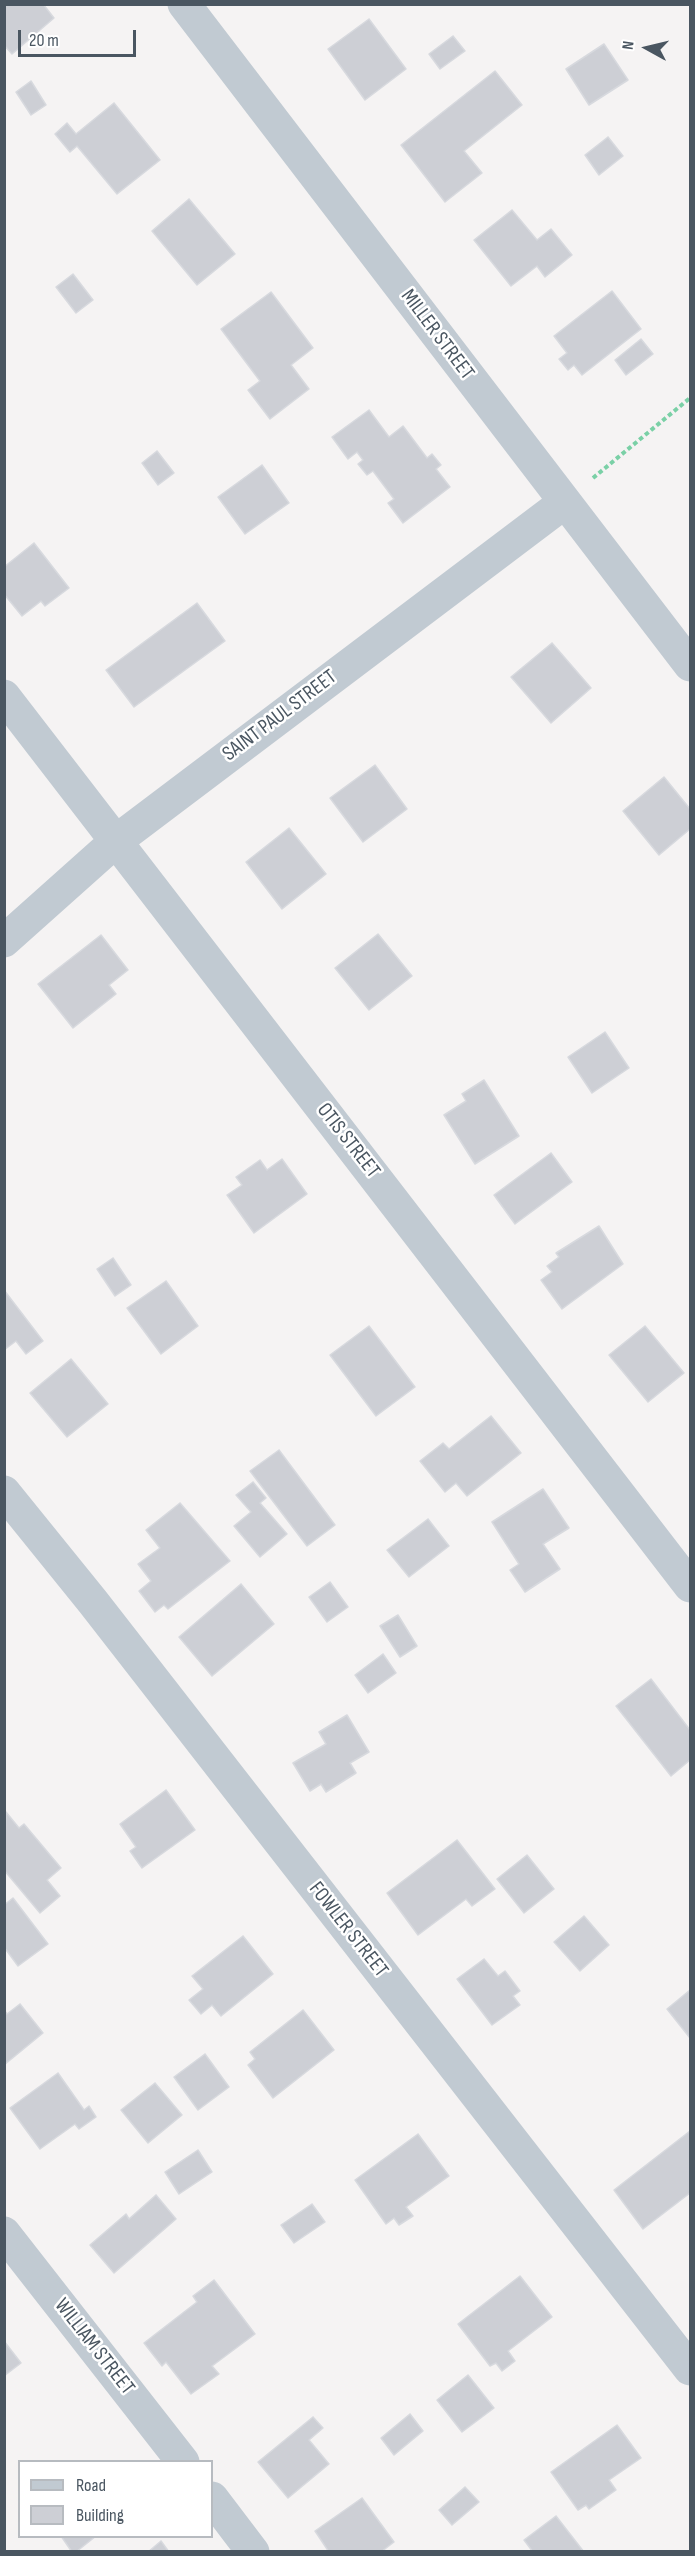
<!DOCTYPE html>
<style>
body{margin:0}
#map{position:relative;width:695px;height:2556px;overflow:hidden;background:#f5f3f3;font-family:"Sofia Sans Condensed",sans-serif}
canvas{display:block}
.frame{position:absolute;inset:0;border:6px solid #4a5661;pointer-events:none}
.legend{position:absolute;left:18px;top:2460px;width:195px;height:78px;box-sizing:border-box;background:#fff;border:2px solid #b7bbc0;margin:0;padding:8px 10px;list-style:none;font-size:18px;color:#4a5661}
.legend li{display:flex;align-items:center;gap:12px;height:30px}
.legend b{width:30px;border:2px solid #b7bbc0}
.north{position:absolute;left:617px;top:18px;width:60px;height:60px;-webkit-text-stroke:4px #fff;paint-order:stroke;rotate:278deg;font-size:16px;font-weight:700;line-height:24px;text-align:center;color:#4a5661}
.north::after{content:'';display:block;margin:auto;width:21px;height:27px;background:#4a5661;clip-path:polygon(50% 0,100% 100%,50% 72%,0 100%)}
.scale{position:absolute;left:18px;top:30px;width:118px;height:27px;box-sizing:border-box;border:3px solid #4a5661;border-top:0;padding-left:8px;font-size:18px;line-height:21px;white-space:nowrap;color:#4a5661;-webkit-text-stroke:4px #fff;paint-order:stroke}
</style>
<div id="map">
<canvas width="695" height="2556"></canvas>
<div class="frame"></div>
<ul class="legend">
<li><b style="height:8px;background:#c1cad2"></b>Road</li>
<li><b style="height:16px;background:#cdcfd5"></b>Building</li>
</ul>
<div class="north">N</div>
<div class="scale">20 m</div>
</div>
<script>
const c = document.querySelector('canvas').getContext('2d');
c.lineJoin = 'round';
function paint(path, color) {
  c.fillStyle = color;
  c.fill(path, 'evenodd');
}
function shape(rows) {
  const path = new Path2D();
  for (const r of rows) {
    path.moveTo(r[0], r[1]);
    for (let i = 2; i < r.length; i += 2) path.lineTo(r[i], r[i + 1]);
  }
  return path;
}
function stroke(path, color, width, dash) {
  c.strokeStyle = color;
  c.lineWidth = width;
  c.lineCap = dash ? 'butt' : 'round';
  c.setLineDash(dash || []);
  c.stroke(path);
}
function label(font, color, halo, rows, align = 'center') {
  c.font = font + ' "Sofia Sans Condensed",sans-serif';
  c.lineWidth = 5;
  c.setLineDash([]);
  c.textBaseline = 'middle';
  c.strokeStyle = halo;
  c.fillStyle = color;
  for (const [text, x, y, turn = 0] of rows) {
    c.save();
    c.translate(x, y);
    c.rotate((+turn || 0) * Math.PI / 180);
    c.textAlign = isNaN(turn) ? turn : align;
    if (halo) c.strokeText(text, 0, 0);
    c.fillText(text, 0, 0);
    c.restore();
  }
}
const building = shape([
 [4,4,43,4,54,18,12,54,4,45,4,4],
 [369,19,406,69,365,100,328,49,369,19],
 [453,36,465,51,440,69,429,54,453,36],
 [604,44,628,80,589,105,566,69,604,44],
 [495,71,522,105,464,151,482,173,445,202,401,145,495,71],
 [31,81,46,105,31,115,16,92,31,81],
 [114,103,160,160,117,194,77,146,70,152,55,134,67,123,76,134,114,103],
 [608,137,623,156,599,175,585,155,608,137],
 [189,199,235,254,197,285,152,231,189,199],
 [512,210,537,240,551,229,572,255,545,277,537,266,511,286,474,240,512,210],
 [73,274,93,300,76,313,56,287,73,274],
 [612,291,641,329,582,375,574,365,568,370,559,359,567,353,554,336,612,291],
 [271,292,313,348,291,365,309,389,270,419,248,390,260,381,221,329,271,292],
 [641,339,653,354,626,375,615,360,641,339],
 [369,410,389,437,403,426,427,458,432,454,441,465,436,469,450,487,403,523,388,503,394,499,373,471,367,475,358,464,363,460,357,452,348,459,332,437,369,410],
 [157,451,174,473,158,485,142,463,157,451],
 [262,465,289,503,245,534,218,497,262,465],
 [34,543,69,588,45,606,41,601,22,616,4,594,4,567,34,543],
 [197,603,225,641,134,707,106,670,197,603],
 [552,643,591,688,551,723,511,677,552,643],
 [375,765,407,809,363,842,330,798,375,765],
 [664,777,690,809,690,829,659,855,623,811,664,777],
 [289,828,326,874,282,909,246,862,289,828],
 [378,934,412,976,369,1010,335,968,378,934],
 [101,935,128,970,109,985,116,994,73,1028,38,984,101,935],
 [605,1032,629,1068,592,1093,568,1057,605,1032],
 [484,1080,519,1136,475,1164,444,1115,466,1101,462,1094,484,1080],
 [551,1153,572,1182,515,1224,494,1195,551,1153],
 [282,1159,307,1194,254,1233,227,1195,242,1185,236,1177,260,1160,267,1170,282,1159],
 [599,1226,623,1264,562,1309,541,1280,552,1272,547,1266,559,1257,556,1253,599,1226],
 [113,1258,131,1285,115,1296,97,1269,113,1258],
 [166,1281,198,1326,161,1354,127,1308,166,1281],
 [4,1290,43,1341,26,1354,16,1341,4,1350,4,1290],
 [369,1326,415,1387,376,1416,330,1355,369,1326],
 [645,1326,684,1373,648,1402,609,1355,645,1326],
 [71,1359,108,1404,67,1437,30,1393,71,1359],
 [491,1416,521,1453,467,1496,456,1483,445,1492,420,1461,443,1443,449,1449,491,1416],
 [279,1450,335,1525,307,1546,250,1471,279,1450],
 [253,1482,266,1498,260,1503,287,1534,260,1557,234,1526,251,1512,236,1495,253,1482],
 [543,1489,569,1528,543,1544,560,1569,525,1592,510,1570,519,1564,492,1522,543,1489],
 [180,1503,230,1561,168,1609,164,1605,155,1612,139,1591,151,1581,138,1564,160,1548,146,1530,180,1503],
 [428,1519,449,1546,409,1577,387,1550,428,1519],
 [330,1582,348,1607,327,1622,309,1597,330,1582],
 [241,1584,274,1624,212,1676,179,1637,241,1584],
 [398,1615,417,1646,400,1657,380,1626,398,1615],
 [383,1654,396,1673,368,1693,355,1675,383,1654],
 [651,1679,690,1730,690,1760,671,1776,616,1706,651,1679],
 [347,1715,369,1752,350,1763,356,1773,326,1792,321,1784,310,1791,293,1763,326,1744,319,1732,347,1715],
 [166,1790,195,1830,142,1868,130,1851,136,1847,120,1824,166,1790],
 [6,1812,19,1828,24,1824,61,1868,47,1880,60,1896,40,1913,4,1870,6,1812],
 [457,1840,495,1889,472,1906,466,1899,418,1935,387,1893,457,1840],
 [527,1855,554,1889,524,1913,497,1879,527,1855],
 [13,1898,48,1944,18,1966,4,1947,4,1905,13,1898],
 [584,1916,609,1945,580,1971,554,1942,584,1916],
 [243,1936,273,1974,221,2016,212,2005,201,2014,189,2000,203,1989,192,1976,243,1936],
 [484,1959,498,1976,505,1971,520,1991,513,1996,520,2005,492,2025,457,1979,484,1959],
 [690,1990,690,2038,667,2009,690,1990],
 [20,2004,43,2033,4,2065,4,2010,7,2014,20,2004],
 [303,2010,334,2050,273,2098,248,2065,255,2059,250,2052,303,2010],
 [205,2054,229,2087,198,2110,174,2077,205,2054],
 [58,2073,84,2110,89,2106,96,2117,79,2129,75,2124,40,2149,10,2108,58,2073],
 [155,2083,182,2115,148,2143,121,2110,155,2083],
 [690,2131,690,2193,643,2229,614,2190,690,2131],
 [418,2134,449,2176,406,2207,413,2216,399,2225,394,2218,386,2224,355,2180,418,2134],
 [198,2150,212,2172,179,2194,165,2172,198,2150],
 [156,2195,176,2219,114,2273,90,2245,126,2214,129,2219,156,2195],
 [312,2204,325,2222,294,2243,281,2225,312,2204],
 [520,2276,552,2317,508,2351,515,2361,502,2371,496,2363,490,2366,458,2324,520,2276],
 [214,2280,255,2334,212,2366,219,2374,191,2394,166,2362,162,2366,144,2343,197,2302,193,2296,214,2280],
 [4,2341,21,2363,4,2376,4,2341],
 [468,2375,494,2408,462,2432,437,2400,468,2375],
 [410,2414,423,2431,394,2455,381,2438,410,2414],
 [313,2417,323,2428,309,2440,329,2464,288,2498,258,2462,313,2417],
 [617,2425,641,2458,609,2480,616,2490,589,2509,586,2505,578,2510,551,2472,617,2425],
 [465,2487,479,2502,452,2525,439,2510,465,2487],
 [362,2498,394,2542,381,2552,329,2552,315,2531,362,2498],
 [556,2516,584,2552,533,2552,524,2540,556,2516],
 [61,2536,96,2536,76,2552,72,2552,61,2536],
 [161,2541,169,2552,148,2552,161,2541]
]);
paint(building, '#cdcfd5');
stroke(building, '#d7d9de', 1.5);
stroke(shape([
 [593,478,690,398]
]), '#7ad0a6', 4, [4.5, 3]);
stroke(shape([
 [184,4,690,665],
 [4,696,690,1586],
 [4,941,116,841,565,502],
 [4,1492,93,1602,690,2369],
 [4,2233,183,2462],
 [212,2498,253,2552]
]), '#c1cad2', 33);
label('21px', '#4a5661', '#fff', [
 ["MILLER STREET",437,335,53],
 ["SAINT PAUL STREET",280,716,-37],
 ["OTIS STREET",348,1141,52],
 ["FOWLER STREET",348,1930,52],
 ["WILLIAM STREET",94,2347,52]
]);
</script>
